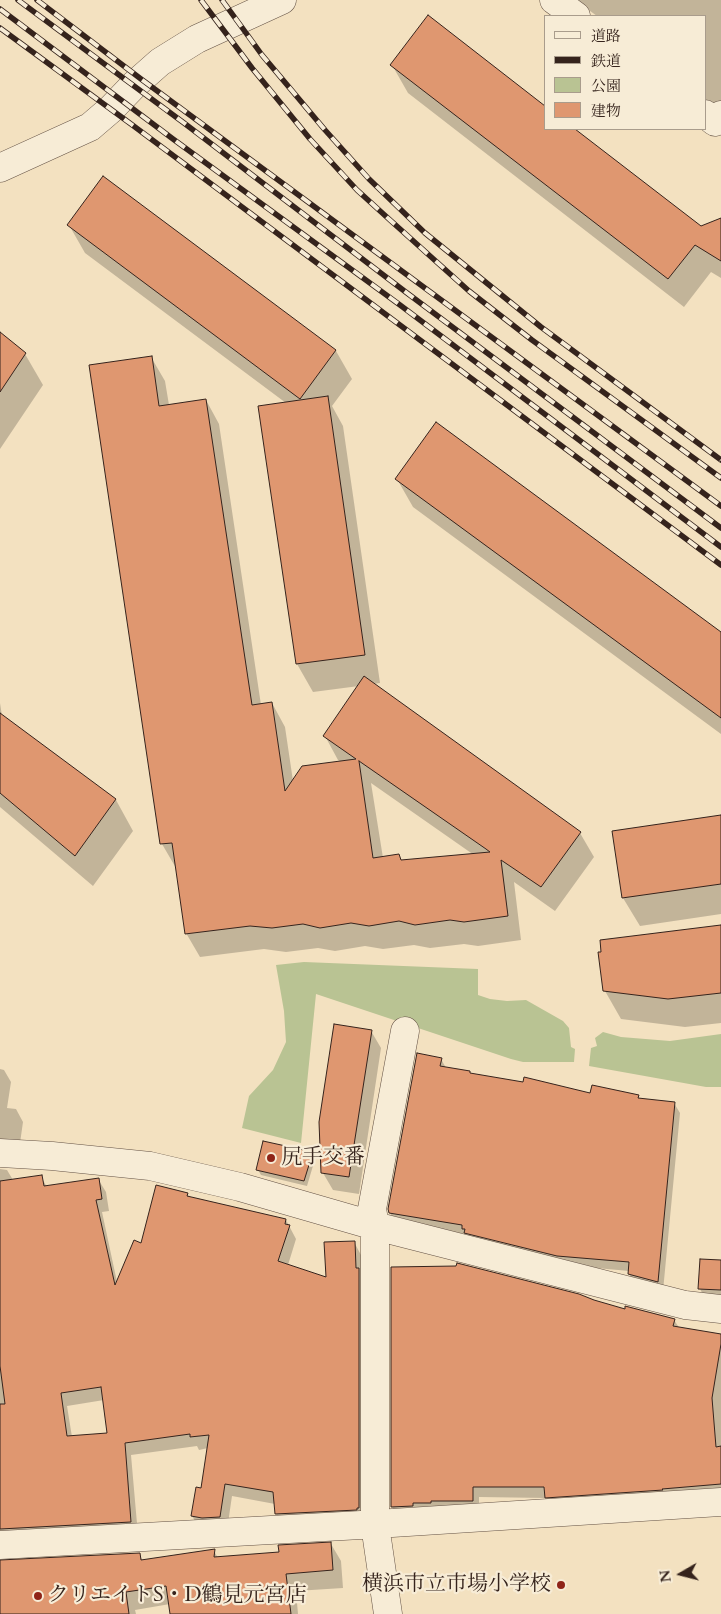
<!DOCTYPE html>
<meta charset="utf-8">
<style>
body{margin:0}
#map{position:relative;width:721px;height:1614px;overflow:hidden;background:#f3e1c0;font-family:Cardo,"Noto Serif JP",serif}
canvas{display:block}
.legend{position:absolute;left:544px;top:15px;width:162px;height:115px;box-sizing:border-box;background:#f7ecd6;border:1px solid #a99c8c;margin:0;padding:6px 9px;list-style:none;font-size:15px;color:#35231c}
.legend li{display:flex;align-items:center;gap:10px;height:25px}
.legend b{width:25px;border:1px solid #a99c8c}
.north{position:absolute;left:656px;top:1549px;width:50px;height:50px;-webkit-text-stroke:4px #f7ecd6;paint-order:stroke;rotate:262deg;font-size:14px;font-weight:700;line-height:20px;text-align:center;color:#35231c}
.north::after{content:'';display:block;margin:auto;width:18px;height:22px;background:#35231c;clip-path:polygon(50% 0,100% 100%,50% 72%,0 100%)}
</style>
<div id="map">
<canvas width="721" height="1614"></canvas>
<ul class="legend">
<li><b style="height:6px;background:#f7ecd6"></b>道路</li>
<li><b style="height:6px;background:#35231c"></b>鉄道</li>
<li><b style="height:14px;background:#b9c393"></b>公園</li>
<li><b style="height:14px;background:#df9770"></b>建物</li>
</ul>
<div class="north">N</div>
</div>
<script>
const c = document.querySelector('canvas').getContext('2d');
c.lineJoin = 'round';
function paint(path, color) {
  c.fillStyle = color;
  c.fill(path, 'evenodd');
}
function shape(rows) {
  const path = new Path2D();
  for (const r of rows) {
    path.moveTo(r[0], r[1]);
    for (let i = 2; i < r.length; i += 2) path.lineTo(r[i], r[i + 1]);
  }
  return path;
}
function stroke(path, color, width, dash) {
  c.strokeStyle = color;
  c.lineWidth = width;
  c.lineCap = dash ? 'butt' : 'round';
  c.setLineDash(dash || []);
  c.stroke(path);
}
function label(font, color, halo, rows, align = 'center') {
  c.font = font + ' Cardo,"Noto Serif JP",serif';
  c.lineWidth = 4.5;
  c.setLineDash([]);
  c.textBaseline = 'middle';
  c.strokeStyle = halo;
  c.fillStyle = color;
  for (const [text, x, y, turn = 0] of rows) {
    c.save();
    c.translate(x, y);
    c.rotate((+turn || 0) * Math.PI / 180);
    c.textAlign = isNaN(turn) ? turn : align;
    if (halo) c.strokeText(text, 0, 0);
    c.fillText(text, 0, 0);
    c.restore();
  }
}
paint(shape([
 [304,962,478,969,478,995,490,999,507,1001,526,1000,563,1021,569,1028,571,1047,575,1049,574,1062,523,1062,511,1059,316,994,301,1143,242,1128,249,1096,273,1070,286,1042,284,1011,276,965],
 [603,1032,621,1037,670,1041,721,1034,721,1087,706,1087,589,1066,591,1048,597,1046,595,1038]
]), '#b9c393');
paint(shape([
 [575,0,721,0,721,111,705,106,705,16,597,16],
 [392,65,545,129,573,129,701,228,721,219,721,278,711,272,684,307,408,93],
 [104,178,336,351,352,379,332,406,343,426,380,683,373,684,580,833,594,857,555,911,514,882,521,940,478,946,464,944,430,948,414,945,383,949,365,946,335,951,318,948,286,952,264,949,200,957,186,933,177,868,176,868,162,844,91,366,151,357,165,381,169,405,206,400,219,424,261,705,272,703,285,727,293,781,341,762,338,760,325,736,359,686,313,692,297,664,286,403,85,253,69,225],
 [371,783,474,855,402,861,399,856,383,858],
 [0,334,25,354,43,385,0,449],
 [397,479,721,633,721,734,413,507],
 [0,703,2,716,116,800,133,831,93,886,0,807],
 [721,816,721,914,640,926,623,898,613,832],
 [721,926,721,1023,685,1027,621,1019,605,991],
 [371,1031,381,1048,359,1194,333,1190,323,1173],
 [441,1059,446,1068,470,1074,591,1095,638,1096,640,1100,674,1103,680,1113,663,1291,635,1284,629,1274,629,1271,563,1265,471,1242,466,1234,395,1223,390,1213],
 [0,1069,4,1070,11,1082,7,1108,16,1109,23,1122,19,1150,0,1152],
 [312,1154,315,1159,307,1186,261,1175,258,1170],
 [0,1169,7,1170,13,1180,41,1177,47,1187,98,1179,106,1192,109,1211,102,1212,117,1282,142,1245,187,1194,190,1198,286,1220,296,1239,288,1265,327,1279,354,1242,361,1255,366,1520,284,1526,276,1514,275,1504,232,1496,227,1530,200,1529,192,1516,202,1489,208,1448,199,1450,197,1446,131,1455,138,1535,0,1544],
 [104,1400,108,1434,72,1437,67,1406],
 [721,1261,721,1301,706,1300,700,1289],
 [626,1311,674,1320,680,1329,721,1336,721,1495,552,1508,546,1498,479,1497,479,1512,398,1517,392,1507],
 [331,1544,341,1561,343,1588,296,1591,298,1614,172,1614,170,1604,135,1610,136,1614,0,1614,0,1569,139,1554,143,1561,214,1551,218,1558,280,1553]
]), '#0003');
const building = shape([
 [428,15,545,106,545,129,575,129,701,226,721,218,721,261,695,245,668,279,390,65,428,15],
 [103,176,336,350,300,399,67,225,103,176],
 [0,332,26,353,0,392,0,332],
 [152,356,159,406,206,399,252,705,272,702,285,791,302,766,356,759,323,736,364,676,581,832,541,887,501,860,508,916,464,922,450,920,415,925,399,921,369,926,351,923,320,928,303,924,272,928,250,926,185,934,172,843,160,844,89,365,152,356],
 [359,761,486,849,490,852,401,860,399,854,373,858,359,761],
 [328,396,365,655,296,664,258,406,328,396],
 [436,422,721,632,721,718,395,479,436,422],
 [0,713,116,799,75,856,0,793,0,713],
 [721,815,721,884,622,898,612,831,721,815],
 [721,925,721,993,668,999,603,991,598,952,601,952,600,940,721,925],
 [334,1024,372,1030,349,1177,321,1173,319,1122,334,1024],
 [417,1053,442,1058,440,1066,470,1071,470,1073,523,1082,524,1077,590,1093,592,1085,639,1095,638,1098,675,1102,658,1282,628,1274,629,1262,557,1256,464,1233,465,1229,462,1229,462,1225,389,1213,388,1209,417,1053],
 [263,1141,313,1152,304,1181,256,1170,263,1141],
 [42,1175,44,1186,99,1178,102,1199,96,1200,115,1285,134,1240,141,1243,156,1185,188,1193,187,1196,286,1219,285,1224,290,1225,278,1261,326,1277,324,1242,355,1241,356,1268,359,1268,359,1508,357,1508,357,1510,275,1514,273,1492,225,1484,220,1517,202,1518,191,1516,196,1487,201,1488,209,1435,190,1437,190,1434,125,1443,131,1522,0,1529,0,1404,5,1404,0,1366,0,1181,42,1175],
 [101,1387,107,1433,67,1436,61,1393,101,1387],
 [700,1259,721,1260,721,1290,698,1289,700,1259],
 [457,1263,579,1294,594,1300,625,1309,625,1306,675,1319,673,1326,721,1334,721,1344,712,1398,716,1447,721,1446,721,1484,662,1489,663,1490,545,1498,544,1487,473,1487,473,1501,431,1501,431,1503,413,1503,413,1506,391,1507,391,1267,456,1266,457,1263],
 [331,1542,333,1570,286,1574,291,1614,170,1614,166,1586,126,1592,129,1614,0,1614,0,1560,140,1553,141,1560,215,1549,214,1557,279,1552,278,1545,331,1542]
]);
paint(building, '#df9770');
stroke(building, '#35231c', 1);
const minor = shape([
 [554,0,576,16],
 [705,114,715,122,721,115],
 [0,168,90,127,111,109,134,85,160,62,197,39,282,0],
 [0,1153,52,1156,150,1166,240,1187,375,1226,685,1305,721,1309],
 [0,1545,361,1525,721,1502],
 [388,1614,375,1525,375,1226,372,1209,405,1031]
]);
stroke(minor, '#645245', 29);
stroke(minor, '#f7ecd6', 28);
const rail = shape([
 [18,0,184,123,407,293,721,528],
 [37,0,141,79,721,506],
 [201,0,252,68,310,139,357,190,390,220,469,291,532,340,721,478],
 [222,0,262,55,325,130,369,179,425,233,541,327,721,460],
 [0,9,173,139,400,305,721,547],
 [0,28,131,124,721,565]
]);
stroke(rail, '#35231c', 5.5);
stroke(rail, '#f7ecd6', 4, [11]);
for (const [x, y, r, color] of [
 [271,1158,5,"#8f2418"],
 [561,1585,5,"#8f2418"],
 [38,1596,5,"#8f2418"]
]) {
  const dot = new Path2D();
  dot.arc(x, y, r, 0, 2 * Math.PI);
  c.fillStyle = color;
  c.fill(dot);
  stroke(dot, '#f7ecd6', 2);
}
label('21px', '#35231c', '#f7ecd6', [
 ["尻手交番",281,1158],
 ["横浜市立市場小学校",551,1585,"right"],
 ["クリエイトS・D鶴見元宮店",48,1596]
], 'left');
</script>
